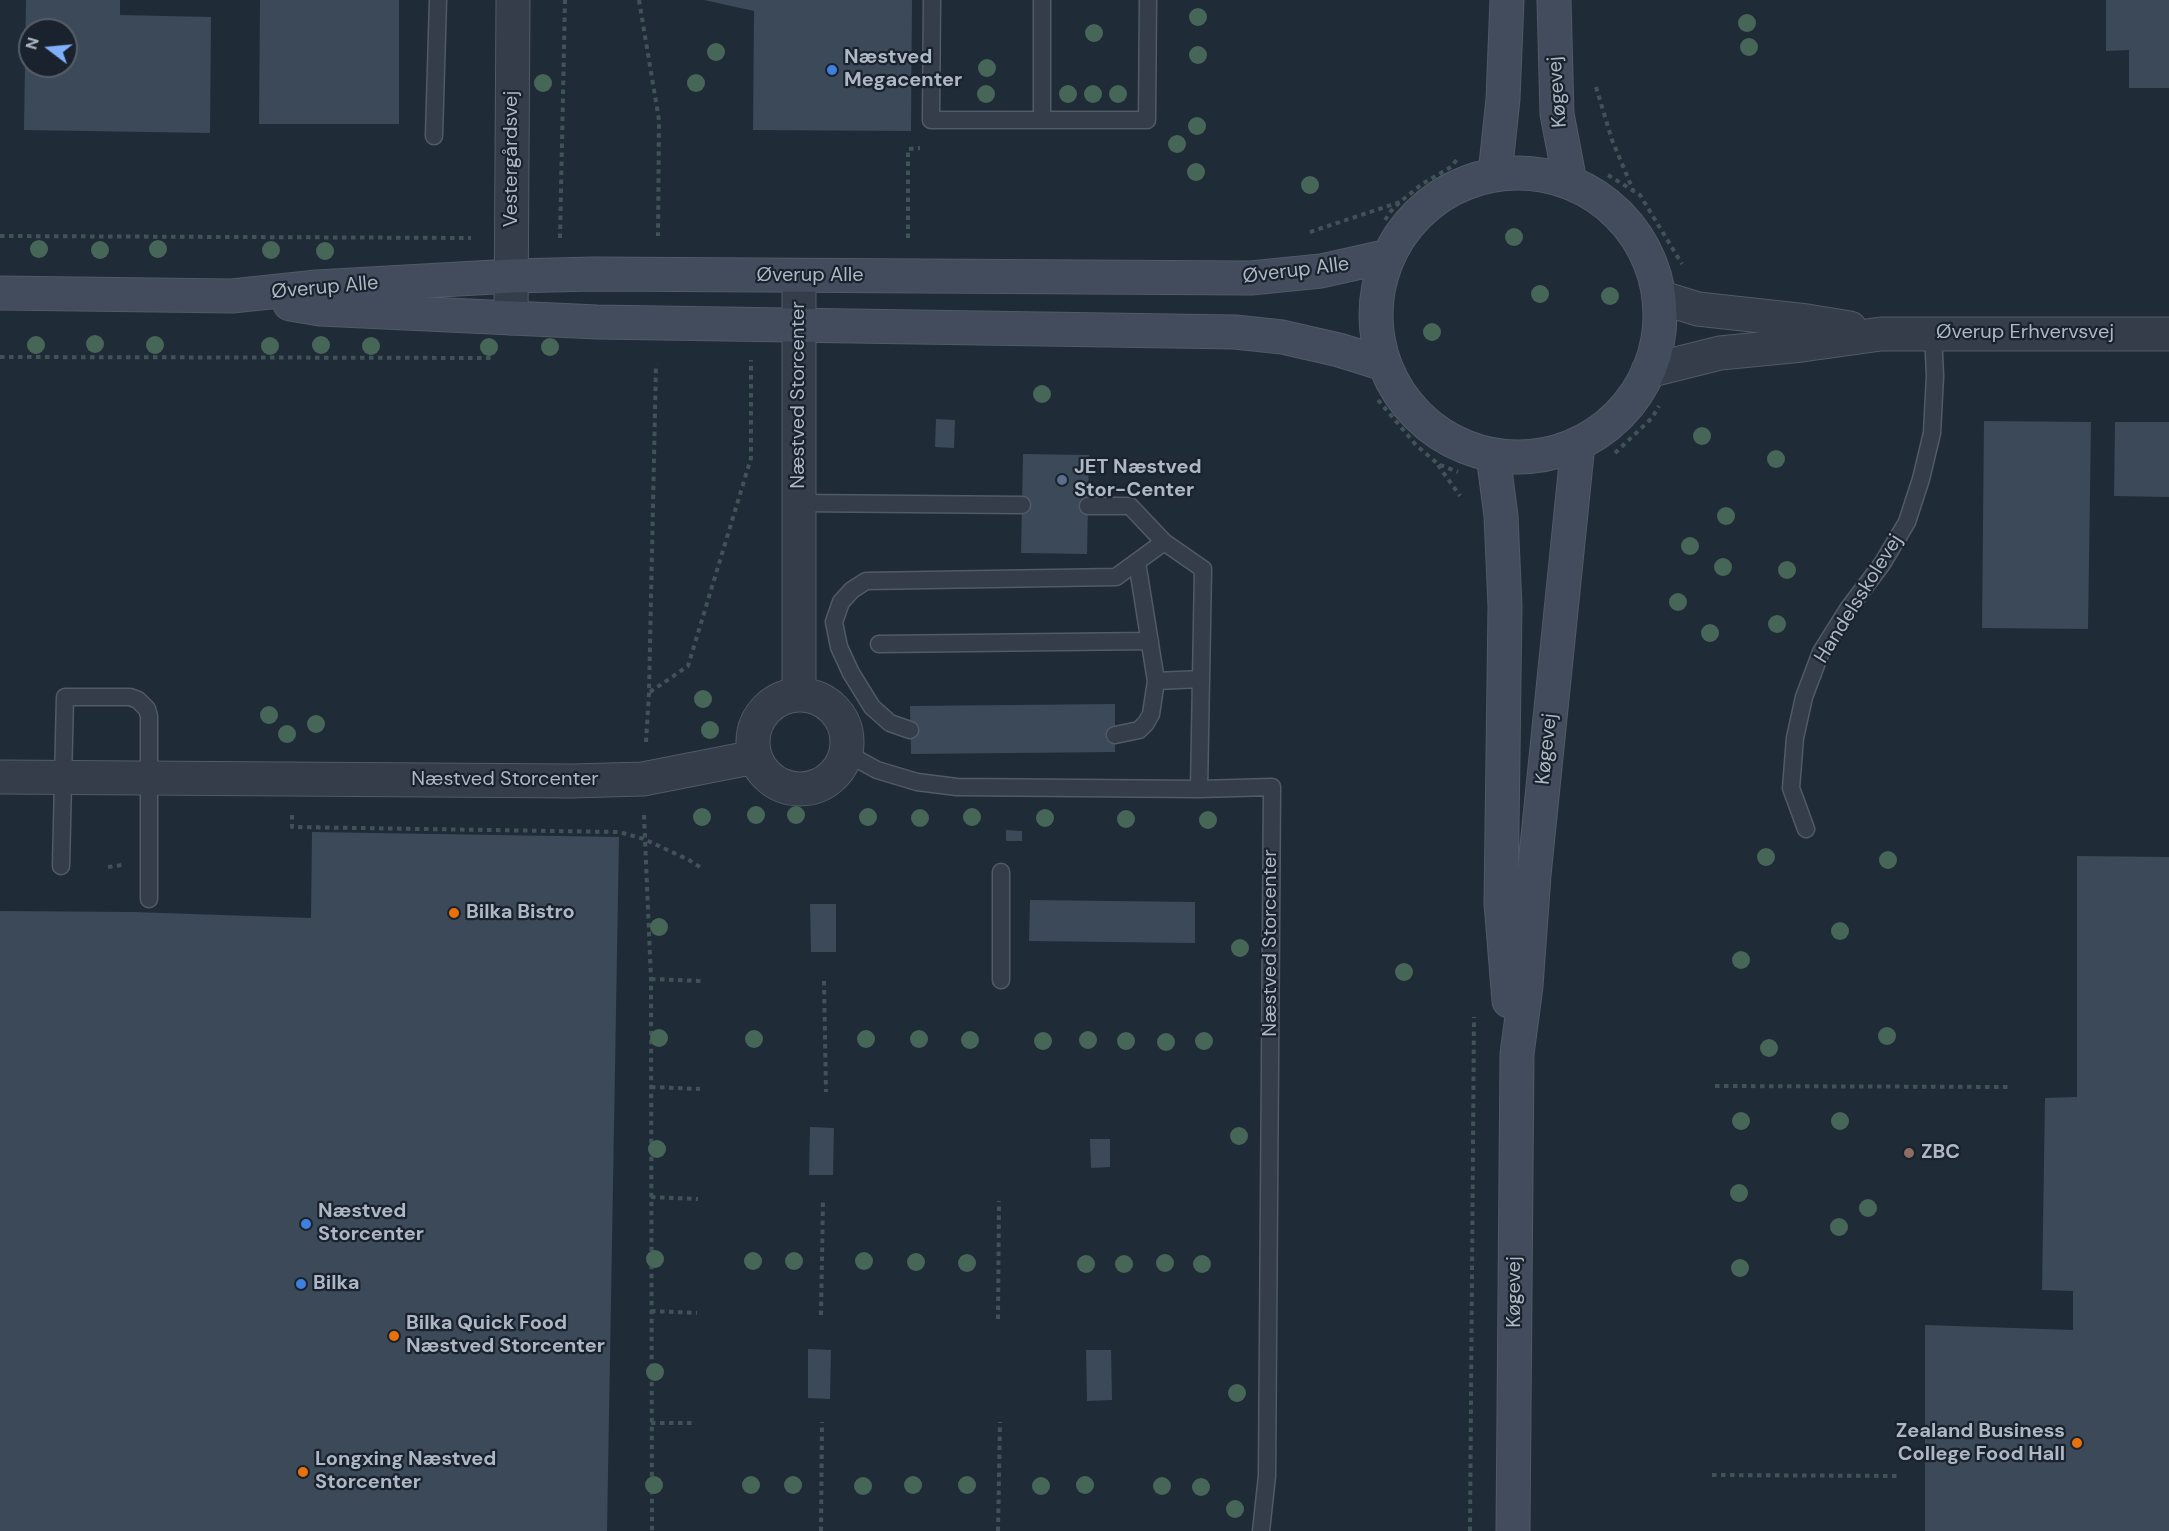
<!DOCTYPE html>
<meta charset="utf-8">
<style>
body{margin:0}
#map{position:relative;width:2169px;height:1531px;overflow:hidden;background:#202b38;font-family:"DM Sans",sans-serif}
canvas{display:block}
.north{position:absolute;left:18px;top:18px;width:60px;height:60px;box-sizing:border-box;background:#19222d;border:2px solid #555e6a;border-radius:50%;rotate:286deg;font-size:16px;font-weight:700;line-height:24px;text-align:center;color:#aeb7c5}
.north::after{content:'';display:block;margin:auto;width:21px;height:27px;background:#80b0f9;clip-path:polygon(50% 0,100% 100%,50% 72%,0 100%)}
</style>
<div id="map">
<canvas width="2169" height="1531"></canvas>
<div class="north">N</div>
</div>
<script>
const c = document.querySelector('canvas').getContext('2d');
c.lineJoin = 'round';
function paint(path, color) {
  c.fillStyle = color;
  c.fill(path, 'evenodd');
}
function shape(rows) {
  const path = new Path2D();
  for (const r of rows) {
    if (r.length === 3) {
      path.moveTo(r[0] + r[2], r[1]);
      path.arc(r[0], r[1], r[2], 0, 2 * Math.PI);
      continue;
    }
    path.moveTo(r[0], r[1]);
    for (let i = 2; i < r.length; i += 2) path.lineTo(r[i], r[i + 1]);
  }
  return path;
}
function stroke(path, color, width, dash) {
  c.strokeStyle = color;
  c.lineWidth = width;
  c.lineCap = dash ? 'butt' : 'round';
  c.setLineDash(dash || []);
  c.stroke(path);
}
function label(font, color, halo, rows, align = 'center') {
  c.font = font + ' "DM Sans",sans-serif';
  c.lineWidth = 4.5;
  c.setLineDash([]);
  c.textBaseline = 'middle';
  c.strokeStyle = halo;
  c.fillStyle = color;
  for (const [text, x, y, turn = 0] of rows) {
    c.save();
    c.translate(x, y);
    c.rotate((+turn || 0) * Math.PI / 180);
    c.textAlign = isNaN(turn) ? turn : align;
    if (halo) c.strokeText(text, 0, 0);
    c.fillText(text, 0, 0);
    c.restore();
  }
}
paint(shape([
 [26,0,120,0,120,15,211,17,210,133,24,130],
 [30,30,66,30,66,66,30,66],
 [260,0,399,0,399,124,259,124],
 [704,0,912,0,911,131,753,130,754,11],
 [2106,0,2169,0,2169,88,2129,88,2129,50,2106,51],
 [936,419,955,420,954,448,935,447],
 [1984,421,2091,422,2088,629,1982,628],
 [2115,422,2169,422,2169,497,2114,496],
 [1023,454,1089,455,1087,554,1021,553],
 [1115,704,1115,752,911,754,910,706],
 [1006,830,1022,831,1022,841,1006,841],
 [312,832,619,837,607,1531,0,1531,0,911,133,912,311,918],
 [2077,856,2169,857,2169,1531,1925,1531,1925,1325,2073,1330,2073,1291,2042,1290,2045,1098,2077,1097],
 [1030,900,1195,902,1195,943,1029,941],
 [810,904,836,904,836,952,811,952],
 [810,1127,834,1128,833,1175,809,1175],
 [1090,1139,1110,1139,1110,1167,1091,1168],
 [808,1349,831,1350,830,1399,808,1398],
 [1086,1350,1111,1350,1112,1400,1087,1401]
]), '#3c4958');
const lane = shape([
 [932,0,931,120,1147,120,1148,0],
 [1042,120,1042,0],
 [434,136,438,0],
 [799,503,1022,505],
 [1088,506,1130,506,1164,542,1203,569,1199,789],
 [879,644,1150,641],
 [1156,681,1201,679],
 [910,730,890,723,872,707,851,673,839,647,834,622,841,602,852,590,866,581,1116,577,1164,542],
 [1115,735,1139,730,1146,723,1151,714,1156,681,1137,562],
 [846,753,877,770,917,782,957,787,1199,789,1272,787,1267,1476,1261,1531],
 [1806,829,1791,788,1795,738,1804,697,1821,652,1848,609,1882,564,1907,522,1921,479,1932,433,1935,376,1933,332],
 [61,866,65,697,130,697,138,700,147,709,149,716,149,899],
 [1001,980,1001,872]
]);
const street = shape([
 [799,276,799,695],
 [1659,297,1698,309,1807,321,1850,328],
 [511,318,513,0],
 [1648,371,1720,353,1802,345,1881,334,2169,334],
 [800,742,47],
 [0,777,572,781,643,779,755,757]
]);
const secondary = shape([
 [1554,0,1557,114,1570,182],
 [1518,315,142],
 [1495,174,1503,99,1507,0],
 [0,293,232,296,317,287,512,276,594,274,1251,278,1321,271,1388,256],
 [290,304,320,309,597,322,1235,332,1282,337,1339,350,1384,364],
 [1493,455,1501,516,1505,606,1501,903,1509,1001],
 [1513,1531,1517,1054,1526,986,1534,875,1578,444]
]);
stroke(lane, '#515a66', 19);
stroke(street, '#515a66', 35);
stroke(secondary, '#515a66', 35);
stroke(shape([
 [639,0,659,120,658,236],
 [1596,87,1612,140,1633,190],
 [1608,175,1640,195,1682,264],
 [1385,220,1391,211,1400,202,1422,184,1451,167,1458,158],
 [1310,232,1400,202],
 [0,236,471,238],
 [560,238,565,0],
 [908,238,908,149,920,148],
 [0,357,494,358],
 [1378,400,1416,445,1438,464,1458,472],
 [1615,453,1652,418,1659,406],
 [1438,465,1460,496],
 [650,692,688,666,751,458,751,360],
 [646,742,649,693,656,364],
 [292,815,292,827,619,832,644,839,689,860,703,869],
 [644,815,651,979,652,1531],
 [108,867,122,865],
 [651,979,701,981],
 [824,981,826,1092],
 [1715,1086,2012,1087],
 [651,1087,700,1089],
 [651,1197,698,1199],
 [651,1311,697,1313],
 [821,1315,823,1200],
 [998,1319,999,1201],
 [651,1423,695,1423],
 [1712,1475,1901,1476],
 [821,1531,822,1422],
 [998,1531,1000,1422],
 [1470,1531,1474,1017]
]), '#405457', 4, [4.5, 4.5]);
stroke(lane, '#343d49', 16);
stroke(street, '#343d49', 33);
stroke(secondary, '#424c5c', 33);
c.fillStyle = '#466657';
for (const [x, y] of [
 [1198,17],
 [1747,23],
 [1094,33],
 [1749,47],
 [716,52],
 [1198,55],
 [987,68],
 [543,83],
 [696,83],
 [986,94],
 [1068,94],
 [1093,94],
 [1118,94],
 [1197,126],
 [1177,144],
 [1196,172],
 [1310,185],
 [1514,237],
 [39,249],
 [158,249],
 [100,250],
 [271,250],
 [325,251],
 [1540,294],
 [1610,296],
 [1432,332],
 [95,344],
 [36,345],
 [155,345],
 [321,345],
 [270,346],
 [371,346],
 [489,347],
 [550,347],
 [1042,394],
 [1702,436],
 [1776,459],
 [1726,516],
 [1690,546],
 [1723,567],
 [1787,570],
 [1678,602],
 [1777,624],
 [1710,633],
 [703,699],
 [269,715],
 [316,724],
 [710,730],
 [287,734],
 [756,815],
 [796,815],
 [702,817],
 [868,817],
 [972,817],
 [920,818],
 [1045,818],
 [1126,819],
 [1208,820],
 [1766,857],
 [1888,860],
 [659,927],
 [1840,931],
 [1240,948],
 [1741,960],
 [1404,972],
 [1887,1036],
 [659,1038],
 [754,1039],
 [866,1039],
 [919,1039],
 [970,1040],
 [1088,1040],
 [1043,1041],
 [1126,1041],
 [1204,1041],
 [1166,1042],
 [1769,1048],
 [1741,1121],
 [1840,1121],
 [1239,1136],
 [657,1149],
 [1739,1193],
 [1868,1208],
 [1839,1227],
 [655,1259],
 [753,1261],
 [794,1261],
 [864,1261],
 [916,1262],
 [967,1263],
 [1165,1263],
 [1086,1264],
 [1124,1264],
 [1202,1264],
 [1740,1268],
 [655,1372],
 [1237,1393],
 [654,1485],
 [751,1485],
 [793,1485],
 [913,1485],
 [967,1485],
 [1085,1485],
 [863,1486],
 [1041,1486],
 [1162,1486],
 [1201,1487],
 [1235,1509]
]) {
  c.beginPath();
  c.arc(x, y, 9, 0, 2 * Math.PI);
  c.fill();
}
for (const [x, y, r, color] of [
 [832,70,6,"#3f7fe0"],
 [1062,480,6,"#5c6f8a"],
 [454,913,6,"#e8710a"],
 [1909,1153,6,"#8d6e63"],
 [306,1224,6,"#3f7fe0"],
 [301,1284,6,"#3f7fe0"],
 [394,1336,6,"#e8710a"],
 [2077,1443,6,"#e8710a"],
 [303,1472,6,"#e8710a"]
]) {
  const dot = new Path2D();
  dot.arc(x, y, r, 0, 2 * Math.PI);
  c.fillStyle = color;
  c.fill(dot);
  stroke(dot, '#19222d', 2);
}
label('bold 20px', '#aeb7c5', '#19222d', [
 ["Næstved",844,58],
 ["Megacenter",844,81],
 ["JET Næstved",1074,468],
 ["Stor-Center",1074,491],
 ["Bilka Bistro",466,913],
 ["ZBC",1921,1153],
 ["Næstved",318,1212],
 ["Storcenter",318,1235],
 ["Bilka",313,1284],
 ["Bilka Quick Food",406,1324],
 ["Næstved Storcenter",406,1347],
 ["Zealand Business",2065,1432,"right"],
 ["College Food Hall",2065,1455,"right"],
 ["Longxing Næstved",315,1460],
 ["Storcenter",315,1483]
], 'left');
label('20px', '#aeb7c5', '#19222d', [
 ["Køgevej",1558,92,-94],
 ["Vestergårdsvej",512,159,-90],
 ["Øverup Alle",1296,271,-7],
 ["Øverup Alle",810,276],
 ["Øverup Alle",325,288,-5],
 ["Øverup Erhvervsvej",2025,333],
 ["Næstved Storcenter",799,395,-90],
 ["Handelsskolevej",1859,599,-58],
 ["Køgevej",1547,749,-84],
 ["Næstved Storcenter",505,780],
 ["Næstved Storcenter",1271,943,-90],
 ["Køgevej",1515,1292,-90]
]);
</script>
